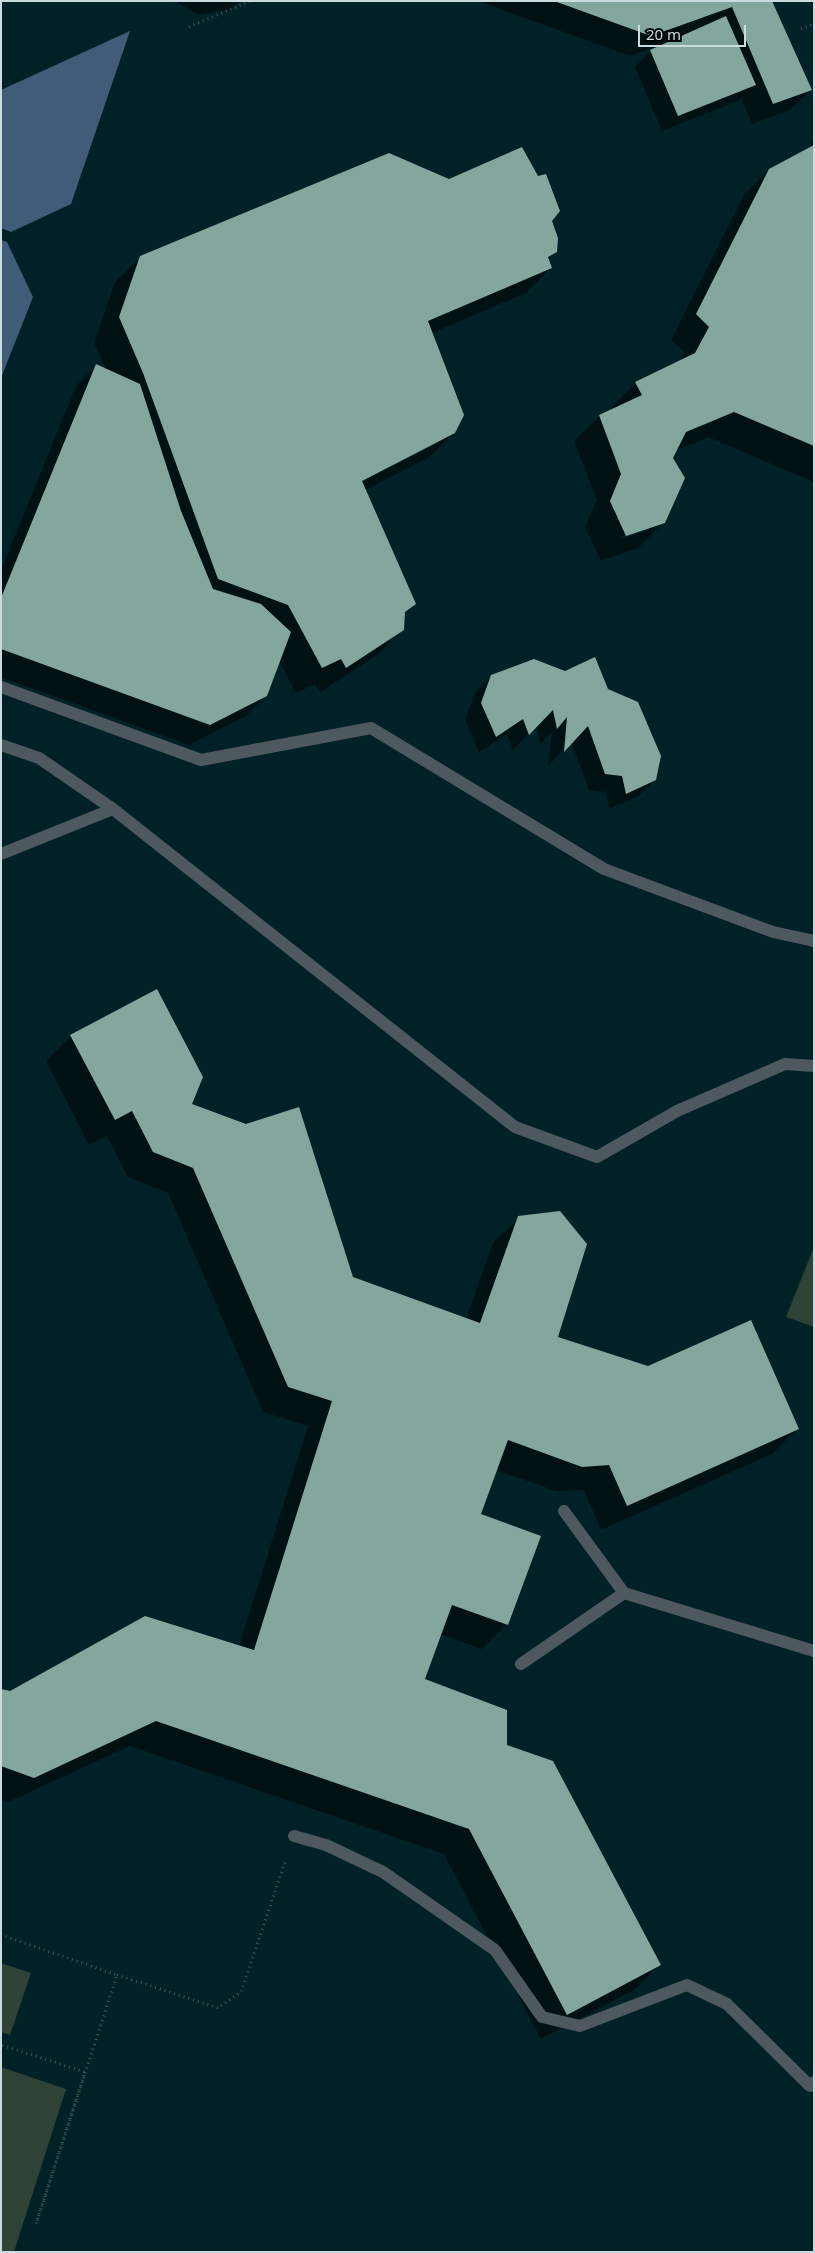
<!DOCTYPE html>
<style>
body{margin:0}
#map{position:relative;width:815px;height:2253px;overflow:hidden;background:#002125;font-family:"Noto Sans",sans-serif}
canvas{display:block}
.frame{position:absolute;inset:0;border:2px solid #c9dbde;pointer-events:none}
.scale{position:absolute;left:638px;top:25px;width:108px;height:22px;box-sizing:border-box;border:2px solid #c9dbde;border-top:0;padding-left:6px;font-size:15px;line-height:18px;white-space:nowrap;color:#c9dbde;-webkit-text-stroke:4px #00080a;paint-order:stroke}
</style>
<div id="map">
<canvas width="815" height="2253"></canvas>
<div class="frame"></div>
<div class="scale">20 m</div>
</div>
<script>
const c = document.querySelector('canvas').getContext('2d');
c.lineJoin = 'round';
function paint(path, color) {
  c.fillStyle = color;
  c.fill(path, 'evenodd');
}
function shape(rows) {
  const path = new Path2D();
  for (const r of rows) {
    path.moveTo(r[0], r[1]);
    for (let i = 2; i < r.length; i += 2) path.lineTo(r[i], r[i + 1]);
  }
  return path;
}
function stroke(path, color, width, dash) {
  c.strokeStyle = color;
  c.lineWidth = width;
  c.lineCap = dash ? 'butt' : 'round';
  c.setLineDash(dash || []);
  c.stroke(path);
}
paint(shape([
 [814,1247,814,1327,786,1317],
 [1,1963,31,1973,10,2035,1,2032],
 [1,2067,66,2089,14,2252,1,2252]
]), '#2e4336');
paint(shape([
 [130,31,71,204,11,232,1,228,1,90],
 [1,240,7,242,33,297,1,378]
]), '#425b79');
paint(shape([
 [175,1,239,1,231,9,198,15],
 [478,1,771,1,811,90,790,110,752,124,741,98,738,101,662,131,635,67,655,47,630,56],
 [814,136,814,482,708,437,675,451,671,458,664,522,638,548,601,561,585,527,597,500,574,441,600,416,612,410,611,408,636,383,680,362,685,353,671,340,744,195,769,170,810,148],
 [649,527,649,530,621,539,620,537],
 [550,221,555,252,548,259,551,268,526,293,432,333,454,433,428,458,365,490,415,604,404,615,402,629,377,655,320,692,315,684,296,693,279,661,266,696,246,716,189,745,1,677,1,570,76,386,96,366,106,370,94,343,115,282,141,257],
 [438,440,438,443,357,484,356,482],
 [492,676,607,690,655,779,639,796,609,809,606,792,589,790,571,742,548,766,552,732,540,744,537,725,513,750,507,734,479,752,465,720,475,693],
 [71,1036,191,1104,352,1278,466,1319,493,1243,519,1218,556,1338,797,1429,772,1454,601,1530,584,1490,556,1491,496,1470,480,1515,507,1624,482,1649,440,1634,423,1680,506,1746,659,1965,634,1990,541,2039,444,1854,130,1746,8,1802,1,1800,1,1690,10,1692,239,1646,308,1426,263,1412,168,1193,128,1177,107,1136,89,1145,46,1061]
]), '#0007');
paint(shape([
 [554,1,772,1,812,90,773,104,732,7,651,36],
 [726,16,756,85,678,116,650,50],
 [814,145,814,446,734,412,686,432,673,458,685,478,665,523,626,536,610,501,621,474,599,415,642,395,635,382,695,353,709,327,696,314,769,169],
 [522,147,538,176,546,174,560,211,552,221,558,238,557,252,548,257,552,268,428,321,464,415,455,433,362,481,416,604,405,612,404,630,346,668,341,659,322,668,288,605,218,579,143,373,119,317,140,256,389,153,449,179],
 [96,364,140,384,181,511,213,589,261,604,291,632,267,696,210,725,1,649,1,598],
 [595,657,608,689,638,702,661,756,656,780,626,794,622,776,605,774,588,726,564,752,567,717,557,729,553,710,529,735,523,719,496,737,481,703,491,675,534,659,565,671],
 [157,989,203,1077,192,1104,246,1124,299,1107,353,1277,480,1323,518,1216,560,1211,587,1244,558,1337,648,1366,751,1320,799,1429,627,1506,609,1465,582,1467,508,1440,481,1514,541,1536,508,1625,452,1605,425,1679,507,1710,507,1745,553,1761,661,1965,567,2015,469,1829,156,1721,34,1778,1,1766,1,1689,10,1691,145,1616,254,1650,332,1401,288,1387,193,1168,153,1152,132,1111,115,1120,70,1035]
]), '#83a79f');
stroke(shape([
 [189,27,250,1],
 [801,29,814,24],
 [1,1935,117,1975,36,2224,85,2072,1,2045],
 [117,1975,218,2008,241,1992,286,1859]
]), '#3d5a5d', 3, [1, 4]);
stroke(shape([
 [1,687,201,760,371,728,604,869,773,932,814,941],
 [1,745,39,758,113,809],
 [1,854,113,809,515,1127,597,1157,677,1111,785,1064,814,1066],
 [564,1511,624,1593],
 [521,1664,624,1593,814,1651],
 [294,1836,326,1845,383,1872,495,1950,542,2017,580,2026,687,1985,727,2004,810,2086,814,2082]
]), '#4d595f', 12);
</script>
